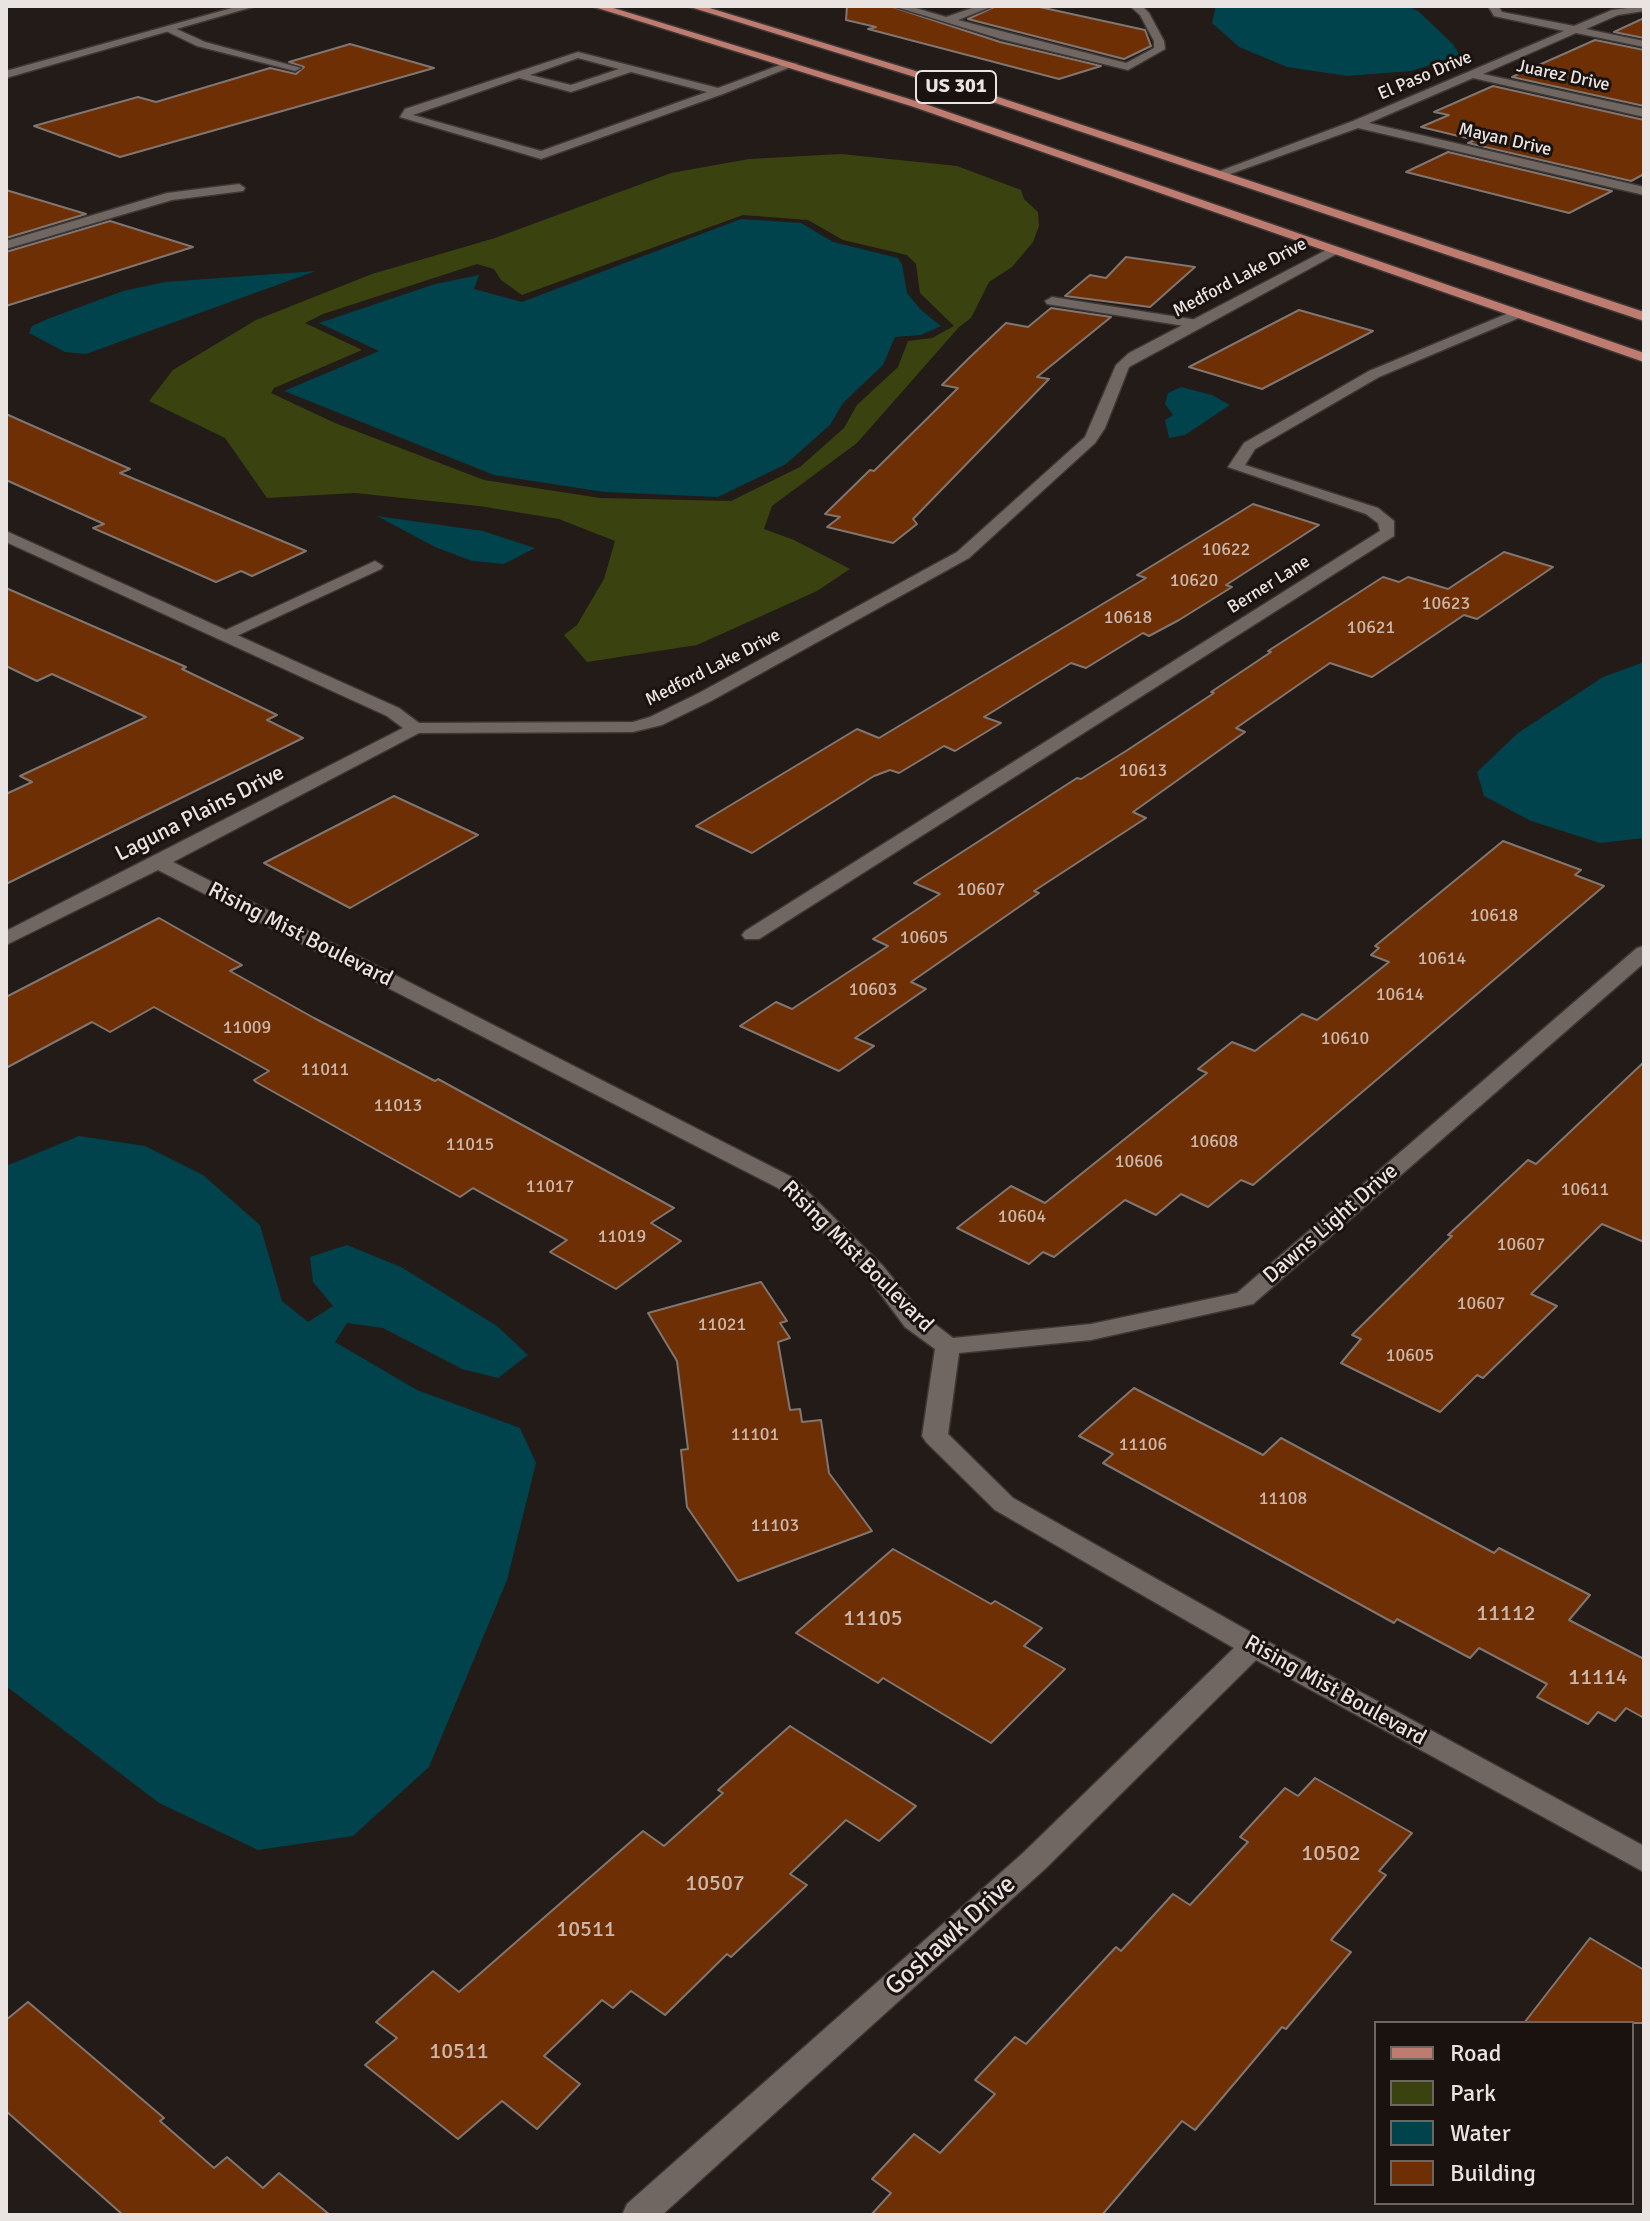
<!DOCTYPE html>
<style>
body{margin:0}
#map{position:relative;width:1650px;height:2221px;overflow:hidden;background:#231b17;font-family:Signika,sans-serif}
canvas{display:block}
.frame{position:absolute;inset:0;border:8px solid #e9e3e1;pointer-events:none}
.legend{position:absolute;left:1374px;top:2021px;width:260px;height:184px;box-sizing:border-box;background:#19120e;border:2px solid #6c6662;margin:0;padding:10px 14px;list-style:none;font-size:24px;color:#e9e3e1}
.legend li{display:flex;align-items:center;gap:16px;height:40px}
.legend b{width:40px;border:2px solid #6c6662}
</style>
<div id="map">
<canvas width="1650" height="2221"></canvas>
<div class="frame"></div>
<ul class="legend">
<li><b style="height:10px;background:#be7b6f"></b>Road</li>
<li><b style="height:22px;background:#3a430f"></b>Park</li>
<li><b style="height:22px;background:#00434c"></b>Water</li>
<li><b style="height:22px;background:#6e2f05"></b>Building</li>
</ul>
</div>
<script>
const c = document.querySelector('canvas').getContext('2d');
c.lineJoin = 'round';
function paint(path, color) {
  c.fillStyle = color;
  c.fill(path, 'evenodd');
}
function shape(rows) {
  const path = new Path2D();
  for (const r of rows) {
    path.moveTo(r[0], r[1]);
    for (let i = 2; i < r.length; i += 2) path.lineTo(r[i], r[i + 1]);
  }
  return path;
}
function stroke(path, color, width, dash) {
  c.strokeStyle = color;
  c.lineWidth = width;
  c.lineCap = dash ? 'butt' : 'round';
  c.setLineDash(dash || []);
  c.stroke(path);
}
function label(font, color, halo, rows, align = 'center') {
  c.font = font + ' Signika,sans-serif';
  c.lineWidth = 6;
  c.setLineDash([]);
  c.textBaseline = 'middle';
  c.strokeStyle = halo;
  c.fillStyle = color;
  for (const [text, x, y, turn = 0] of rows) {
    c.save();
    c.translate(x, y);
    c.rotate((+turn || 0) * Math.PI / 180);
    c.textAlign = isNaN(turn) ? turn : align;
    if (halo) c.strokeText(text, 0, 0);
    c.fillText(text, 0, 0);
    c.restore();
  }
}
paint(shape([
 [841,154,957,166,1021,190,1024,199,1038,212,1039,226,1033,242,1012,267,989,282,971,318,959,327,857,443,772,506,764,529,794,540,850,569,817,591,697,645,587,662,564,635,577,625,604,579,615,541,559,519,479,506,355,493,267,498,225,438,149,401,173,370,256,320,372,274,495,238,671,173,749,159],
 [743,215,808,220,843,240,907,255,916,264,920,293,954,326,932,338,908,341,898,367,857,405,844,428,800,467,731,501,600,498,484,480,335,423,271,393,274,388,362,350,305,323,323,314,477,264,494,269,501,280,522,295]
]), '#3a430f');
paint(shape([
 [1216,6,1408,6,1418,11,1453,44,1460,56,1411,71,1347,76,1287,67,1239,47,1212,23],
 [741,219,801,223,833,242,898,258,902,264,907,293,921,310,941,326,921,335,895,337,883,365,843,403,830,425,786,464,718,497,604,492,494,475,284,391,379,351,319,323,435,284,479,275,474,289,522,302],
 [316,271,86,354,65,352,29,333,32,326,50,318,123,291,165,282],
 [1181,387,1212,395,1230,405,1185,435,1169,438,1165,420,1173,415,1165,404,1168,393],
 [377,516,483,531,535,548,504,564,472,561,435,547],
 [1644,662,1644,838,1600,843,1531,821,1484,796,1477,772,1518,733,1603,677],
 [79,1136,145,1146,203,1175,260,1225,282,1301,308,1322,333,1306,313,1282,310,1257,347,1245,401,1267,497,1326,528,1355,498,1378,462,1369,383,1328,347,1323,335,1342,417,1390,520,1428,536,1463,507,1580,429,1767,353,1836,258,1850,159,1803,6,1686,6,1166]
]), '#00434c');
const building = shape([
 [847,6,890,6,1000,42,1101,66,1059,79,868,29,876,27,846,20,847,6],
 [996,6,1035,6,1145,30,1151,46,1124,59,968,19,996,6],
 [1644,18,1644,38,1614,32,1644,18],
 [1595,40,1644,50,1644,106,1512,77,1595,40],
 [350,44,434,68,120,157,34,126,138,97,156,102,270,68,296,74,304,67,289,62,350,44],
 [1493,86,1644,120,1644,174,1631,181,1468,143,1475,140,1421,127,1449,115,1434,112,1493,86],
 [1448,152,1612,191,1569,213,1406,172,1448,152],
 [6,190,86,214,6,238,6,190],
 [110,221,193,247,6,306,6,252,110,221],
 [1126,257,1195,267,1150,307,1065,296,1090,275,1106,278,1126,257],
 [1051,308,1111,317,1037,377,1049,379,913,519,917,524,893,543,827,527,840,517,825,514,870,470,874,471,958,388,942,385,968,359,1006,323,1028,327,1051,308],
 [1299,310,1373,331,1262,389,1189,367,1299,310],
 [6,414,130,469,120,473,306,551,252,576,241,571,216,582,93,528,104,524,6,480,6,414],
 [1253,504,1319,525,1226,585,1232,587,1179,620,1149,636,1143,633,1086,668,1071,663,984,717,1001,723,955,751,944,746,899,773,890,770,874,776,752,853,696,826,857,729,879,738,1146,578,1137,575,1253,504],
 [1504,552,1553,567,1477,619,1464,615,1372,677,1330,663,1236,728,1245,732,1133,812,1146,818,1034,891,1039,893,911,982,926,989,855,1038,874,1046,839,1071,740,1026,776,1002,792,1009,888,946,873,939,940,894,914,883,1077,778,1081,779,1126,751,1214,693,1211,692,1271,652,1268,651,1383,577,1399,582,1408,577,1448,589,1504,552],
 [6,588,186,667,182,669,277,715,267,720,303,738,6,884,6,794,32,782,20,776,146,717,52,674,37,681,6,666,6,588],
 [394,796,478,835,350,908,264,863,394,796],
 [1503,841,1581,870,1575,875,1604,886,1253,1185,1241,1180,1208,1207,1181,1194,1156,1215,1125,1200,1054,1257,1043,1252,1029,1264,957,1228,1011,1186,1045,1203,1207,1073,1198,1069,1232,1042,1255,1051,1302,1014,1317,1020,1389,962,1371,955,1379,948,1375,946,1503,841],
 [159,918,242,965,230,971,314,1018,435,1081,438,1079,674,1208,651,1223,681,1241,616,1289,550,1252,567,1240,473,1188,460,1197,256,1082,254,1080,269,1071,154,1007,110,1032,92,1022,6,1068,6,997,159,918],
 [1644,1062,1644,1242,1602,1224,1531,1294,1557,1306,1483,1378,1477,1375,1440,1412,1341,1363,1361,1339,1352,1335,1452,1236,1448,1235,1528,1160,1536,1164,1644,1062],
 [761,1282,787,1321,780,1323,790,1338,778,1342,790,1410,800,1409,802,1422,821,1420,829,1473,872,1531,738,1581,687,1507,681,1450,688,1449,677,1361,648,1313,761,1282],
 [1134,1388,1263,1455,1281,1438,1494,1553,1499,1548,1590,1595,1569,1620,1644,1659,1644,1718,1626,1708,1615,1721,1598,1712,1588,1724,1537,1697,1547,1684,1479,1648,1470,1658,1397,1619,1394,1623,1103,1463,1113,1454,1079,1436,1134,1388],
 [893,1549,991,1604,995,1601,1042,1628,1024,1646,1065,1669,991,1743,883,1678,878,1683,796,1633,893,1549],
 [790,1726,916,1806,879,1841,846,1820,790,1874,807,1885,731,1957,727,1954,665,2015,631,1991,613,2008,602,2000,544,2056,580,2084,537,2129,502,2101,458,2139,365,2065,397,2038,376,2022,433,1971,459,1992,643,1831,664,1846,723,1793,718,1790,790,1726],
 [1315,1778,1412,1833,1379,1871,1386,1875,1331,1940,1351,1952,1286,2029,1282,2027,1195,2130,1182,2121,1102,2215,871,2215,891,2193,872,2179,914,2134,940,2153,995,2094,975,2080,1015,2037,1026,2044,1116,1947,1121,1951,1173,1894,1190,1905,1248,1842,1240,1837,1285,1788,1298,1796,1315,1778],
 [1590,1938,1644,1970,1644,2023,1524,2023,1590,1938],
 [28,2002,164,2118,160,2121,214,2168,227,2157,263,2188,279,2173,330,2215,123,2215,6,2111,6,2020,28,2002]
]);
paint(building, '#6e2f05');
stroke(building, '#807671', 2);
const service = shape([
 [170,26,205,42,301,68,295,71,197,46,166,31,166,27,170,26],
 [578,52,718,88,788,62,798,64,723,94,541,159,400,117,405,109,578,52],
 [578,58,619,69,571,85,530,75,578,58],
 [631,72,707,92,541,151,413,115,519,78,571,92,631,72],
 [1052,297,1197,320,1204,324,1197,328,1047,304,1045,301,1052,297],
 [375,561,383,566,381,569,230,639,218,639,215,635,375,561]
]);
const minor = shape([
 [239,6,256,6,6,78,6,71,239,6],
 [893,6,909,6,946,17,978,6,993,6,958,20,1126,63,1154,48,1154,41,1140,15,1130,6,1142,6,1149,13,1164,41,1165,49,1128,70,1001,39,893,6],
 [1488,6,1498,6,1502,12,1574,26,1612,10,1644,6,1644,11,1618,15,1586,29,1644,41,1644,47,1576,33,1483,74,1644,109,1644,117,1473,78,1369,123,1644,187,1644,195,1358,128,1222,177,1212,174,1353,121,1564,31,1494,16,1488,6],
 [239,184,245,188,243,191,172,200,6,249,6,241,167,193,239,184],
 [1330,248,1342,251,1129,367,1105,428,1095,443,969,558,711,701,662,725,633,732,419,733,173,862,794,1178,883,1266,923,1315,953,1338,1091,1324,1237,1293,1637,948,1644,946,1644,963,1253,1304,1091,1340,959,1353,948,1434,1013,1498,1263,1639,1644,1846,1644,1872,1256,1660,1045,1869,662,2215,622,2215,627,2204,1023,1853,1234,1648,995,1510,926,1442,922,1436,935,1349,905,1327,867,1276,778,1188,158,870,6,945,6,931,403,728,387,716,6,542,6,531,399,708,419,723,633,722,650,717,699,693,957,552,1085,437,1116,365,1129,353,1330,248],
 [1516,310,1521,311,1521,317,1379,377,1255,449,1245,465,1378,508,1394,521,1394,536,759,939,745,939,742,935,745,931,1380,531,1378,523,1366,514,1228,467,1244,443,1369,371,1516,310]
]);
const primary = shape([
 [591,6,607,6,922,103,1644,353,1644,362,914,107,591,6],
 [687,6,703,6,971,88,1644,312,1644,321,963,92,687,6]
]);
stroke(service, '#3d3735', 3);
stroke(minor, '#3d3735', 3);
stroke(primary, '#3d3735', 3);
paint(service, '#706662');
paint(minor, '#706662');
paint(primary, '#be7b6f');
label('18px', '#e9e3e1', '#19120e', [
 ["El Paso Drive",1425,76,-23],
 ["Juarez Drive",1563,76,12],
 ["Mayan Drive",1505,140,13],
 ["Medford Lake Drive",1240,278,-28],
 ["Berner Lane",1269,585,-32],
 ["Medford Lake Drive",713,668,-27]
]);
label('18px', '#cab6aa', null, [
 ["10622",1226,550],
 ["10620",1194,581],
 ["10623",1446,604],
 ["10618",1128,618],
 ["10621",1371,628],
 ["10613",1143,771],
 ["10607",981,890],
 ["10618",1494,916],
 ["10605",924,938],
 ["10614",1442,959],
 ["10603",873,990],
 ["10614",1400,995],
 ["11009",247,1028],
 ["10610",1345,1039],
 ["11011",325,1070],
 ["11013",398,1106],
 ["10608",1214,1142],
 ["11015",470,1145],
 ["10606",1139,1162],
 ["11017",550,1187],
 ["10611",1585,1190],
 ["10604",1022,1217],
 ["11019",622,1237],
 ["10607",1521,1245],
 ["10607",1481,1304],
 ["11021",722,1325],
 ["10605",1410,1356],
 ["11101",755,1435],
 ["11106",1143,1445],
 ["11108",1283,1499],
 ["11103",775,1526]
]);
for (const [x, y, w] of [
 [956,87,80]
]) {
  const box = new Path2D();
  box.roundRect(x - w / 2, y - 16, w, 32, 6);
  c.fillStyle = '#19120e';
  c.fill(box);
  stroke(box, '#e9e3e1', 2);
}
label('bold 20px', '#e9e3e1', null, [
 ["US 301",956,87]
]);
label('22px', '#e9e3e1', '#19120e', [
 ["Laguna Plains Drive",200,814,-27],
 ["Rising Mist Boulevard",300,935,27],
 ["Dawns Light Drive",1331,1224,-41],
 ["Rising Mist Boulevard",857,1257,45],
 ["Rising Mist Boulevard",1335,1691,29]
]);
label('22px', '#cab6aa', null, [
 ["11112",1506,1614],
 ["11105",873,1619],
 ["11114",1598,1678],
 ["10502",1331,1854],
 ["10507",715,1884],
 ["10511",586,1930],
 ["10511",459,2052]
]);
label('26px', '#e9e3e1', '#19120e', [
 ["Goshawk Drive",951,1936,-42]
]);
</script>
